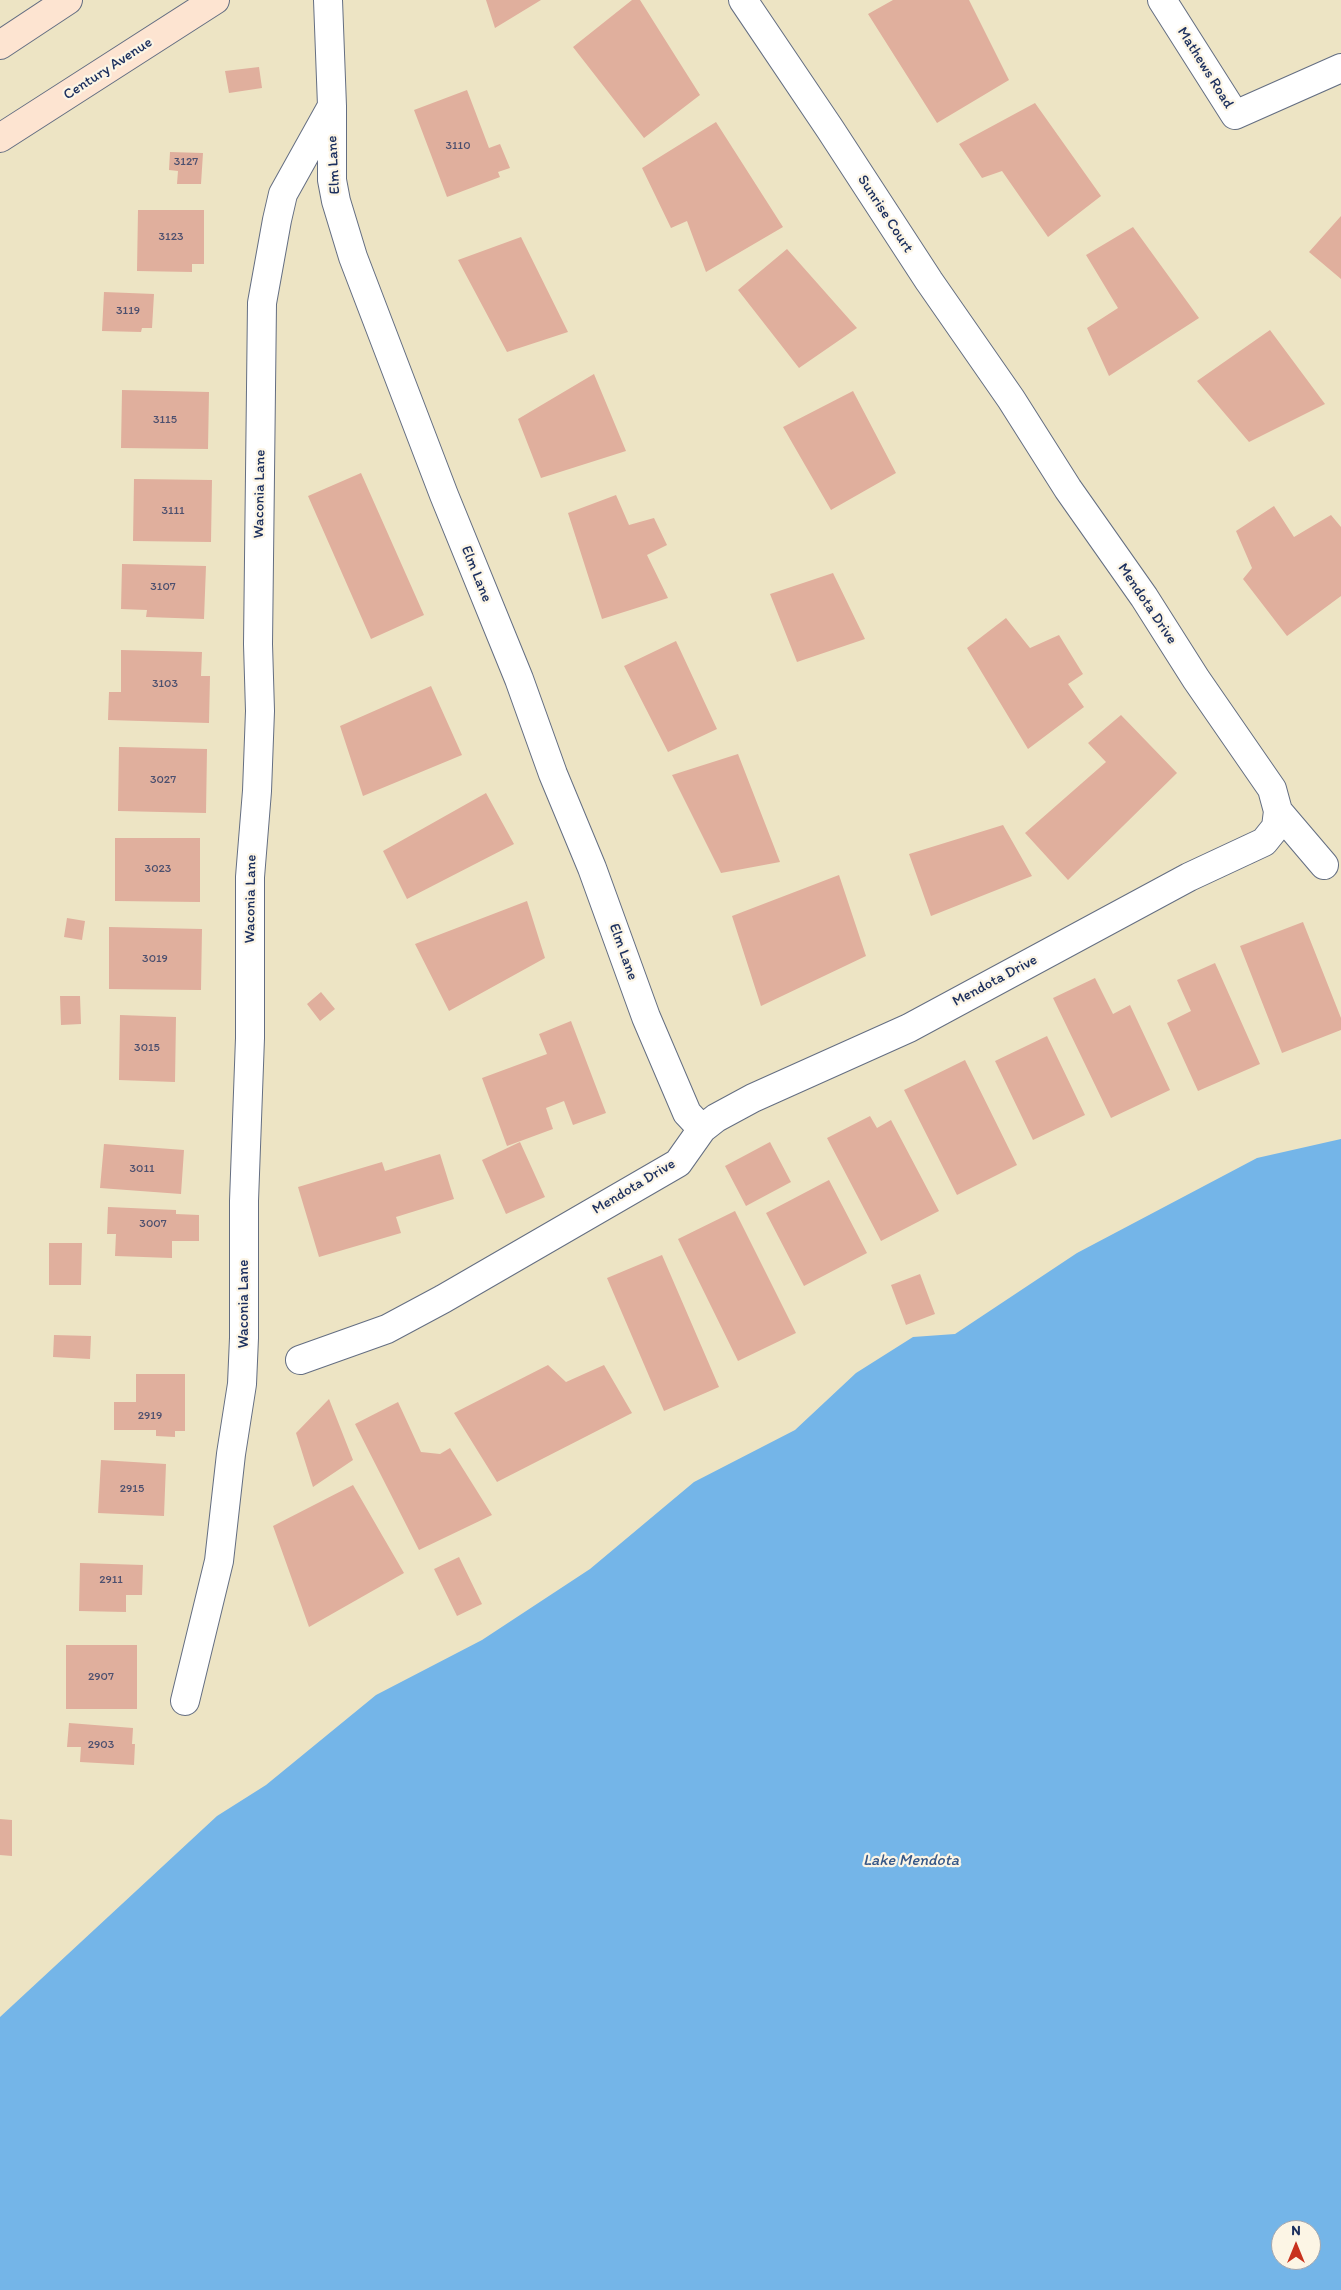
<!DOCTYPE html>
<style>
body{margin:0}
#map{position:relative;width:1341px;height:2290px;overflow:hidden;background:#ede4c4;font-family:Itim,sans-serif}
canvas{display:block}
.north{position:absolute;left:1271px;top:2220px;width:50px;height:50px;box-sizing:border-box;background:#fcf5e5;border:1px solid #a2a6af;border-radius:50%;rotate:0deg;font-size:14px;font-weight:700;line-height:20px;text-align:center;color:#1b2f5e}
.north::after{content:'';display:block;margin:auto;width:18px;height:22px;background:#c8321e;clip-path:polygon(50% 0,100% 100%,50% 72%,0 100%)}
</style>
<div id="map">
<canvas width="1341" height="2290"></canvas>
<div class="north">N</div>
</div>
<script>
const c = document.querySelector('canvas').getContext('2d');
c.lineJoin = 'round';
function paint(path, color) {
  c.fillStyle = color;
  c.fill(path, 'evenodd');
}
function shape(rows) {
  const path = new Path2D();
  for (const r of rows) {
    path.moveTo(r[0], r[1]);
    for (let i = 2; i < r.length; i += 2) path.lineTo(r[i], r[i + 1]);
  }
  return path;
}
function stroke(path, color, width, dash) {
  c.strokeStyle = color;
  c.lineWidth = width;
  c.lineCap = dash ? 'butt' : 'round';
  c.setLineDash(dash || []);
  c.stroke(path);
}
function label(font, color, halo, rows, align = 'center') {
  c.font = font + ' Itim,sans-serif';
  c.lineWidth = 4.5;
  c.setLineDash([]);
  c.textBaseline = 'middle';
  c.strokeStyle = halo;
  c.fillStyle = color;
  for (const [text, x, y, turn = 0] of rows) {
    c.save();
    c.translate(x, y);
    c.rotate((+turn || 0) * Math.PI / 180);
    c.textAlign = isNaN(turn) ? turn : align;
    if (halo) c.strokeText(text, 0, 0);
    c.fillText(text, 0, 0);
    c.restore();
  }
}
paint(shape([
 [1341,1139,1341,2290,0,2290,0,2017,217,1816,266,1785,376,1695,482,1640,590,1569,694,1482,795,1430,856,1373,913,1337,955,1334,1077,1253,1257,1158],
 [1281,2230,1311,2230,1311,2260,1281,2260]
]), '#74b5e8');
paint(shape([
 [486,0,541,0,495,28],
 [632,0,640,0,700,95,644,138,573,47],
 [893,0,969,0,1009,80,937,123,868,14],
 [259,67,262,88,229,93,225,71],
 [467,90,489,148,500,144,510,168,498,172,500,177,447,197,414,110],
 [1035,103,1101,196,1048,237,1002,171,982,178,959,144],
 [716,122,783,227,706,272,687,221,671,228,642,168],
 [170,152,203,153,201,184,177,184,178,171,169,170],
 [138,210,204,210,204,264,192,264,192,272,137,271],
 [1341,216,1341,279,1309,252],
 [1133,227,1199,318,1109,376,1087,328,1118,308,1086,255],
 [521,237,568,332,507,352,458,260],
 [787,249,857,328,799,368,738,290],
 [104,292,154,294,152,328,142,328,141,332,102,331],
 [1270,330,1325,404,1249,442,1197,381],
 [594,374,626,451,541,478,518,419],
 [122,390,209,392,208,449,121,448],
 [853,391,896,473,831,510,783,427],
 [361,473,424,615,371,639,308,496],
 [134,479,212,480,211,542,133,541],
 [616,495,629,525,654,518,667,545,647,555,668,598,602,619,568,513],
 [1274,506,1294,537,1331,515,1341,527,1341,596,1287,636,1243,579,1252,568,1236,531],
 [122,564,206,566,204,619,146,617,147,610,121,609],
 [833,573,865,639,797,662,770,594],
 [1006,618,1030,648,1059,635,1083,674,1068,684,1084,707,1028,749,967,648],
 [676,641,717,729,668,752,624,666],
 [121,650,202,652,201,676,210,676,209,723,108,720,109,692,121,692],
 [431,686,462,755,363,796,340,726],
 [1121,715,1177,773,1068,880,1025,833,1106,762,1088,743],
 [119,747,207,749,206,813,118,811],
 [738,754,780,862,721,873,672,775],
 [486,793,514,844,407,899,383,851],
 [1003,825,1032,876,931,916,909,854],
 [115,838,200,838,200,902,115,901],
 [839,875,866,956,761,1006,732,916],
 [527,901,545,958,449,1011,415,944],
 [67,918,85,921,82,940,64,937],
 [1303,922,1341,1018,1341,1030,1282,1053,1240,946],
 [109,927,202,929,201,990,109,989],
 [1215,963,1260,1064,1198,1091,1167,1023,1191,1011,1177,980],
 [1095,978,1113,1014,1130,1005,1170,1090,1111,1118,1053,998],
 [321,992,335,1009,320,1021,307,1004],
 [60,996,80,996,81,1024,61,1025],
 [120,1015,176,1017,175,1082,119,1080],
 [571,1021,606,1113,573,1125,564,1101,546,1108,553,1129,507,1146,482,1078,547,1054,539,1034],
 [1047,1036,1085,1115,1033,1140,995,1061],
 [965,1060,1017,1165,957,1195,904,1090],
 [870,1116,877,1128,891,1120,939,1211,881,1241,827,1138],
 [520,1142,545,1197,506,1214,482,1160],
 [770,1142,791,1182,746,1206,725,1166],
 [104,1144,184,1150,181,1194,100,1188],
 [440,1154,454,1199,396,1217,401,1233,319,1257,298,1187,382,1162,385,1171],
 [829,1180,867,1253,804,1286,766,1213],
 [108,1207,176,1210,176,1214,199,1215,199,1241,172,1241,172,1258,115,1256,116,1234,107,1234],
 [735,1211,796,1333,738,1361,678,1239],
 [49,1243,82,1243,81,1285,49,1285],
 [662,1255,719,1387,664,1411,607,1278],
 [920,1274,935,1314,906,1325,891,1285],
 [54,1335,91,1336,90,1359,53,1357],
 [548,1365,566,1382,604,1365,632,1413,497,1482,454,1413],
 [136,1374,185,1374,185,1431,175,1431,175,1437,156,1436,156,1430,114,1430,114,1402,136,1402],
 [329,1399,353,1460,313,1487,296,1433],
 [398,1402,421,1452,440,1454,450,1448,492,1515,419,1550,355,1424],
 [101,1460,166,1464,164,1516,98,1513],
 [353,1485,404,1573,309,1627,273,1526],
 [459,1557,482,1604,457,1616,434,1569],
 [80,1563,143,1565,142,1595,126,1595,126,1612,79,1611],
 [66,1645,137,1645,137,1709,66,1709],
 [69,1723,133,1728,132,1744,135,1744,134,1765,80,1762,81,1747,67,1747],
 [0,1819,12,1820,12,1856,0,1855]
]), '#e0af9d');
const minor = shape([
 [328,0,332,106,332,180,336,201,353,257,444,495,519,679,553,774,592,868,646,1017,687,1113,702,1129],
 [1162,0,1235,115,1341,68],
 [1278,811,1324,865],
 [300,1360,387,1329,443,1299,678,1163,702,1129,716,1118,753,1098,909,1028,1189,877,1264,842,1276,827,1278,811,1272,789,1196,679,1144,597,1068,489,1011,399,929,281,830,129,743,0],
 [185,1701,219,1561,231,1454,242,1384,244,1338,244,1201,250,1038,250,877,257,791,260,711,258,644,262,303,277,220,283,194,332,106]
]);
const secondary = shape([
 [0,45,68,0],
 [0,138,215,0]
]);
stroke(minor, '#646e82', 30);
stroke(secondary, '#646e82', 30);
stroke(minor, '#fff', 28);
stroke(secondary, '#fde4d1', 28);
label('12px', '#4c4f6e', null, [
 ["3110",458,146],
 ["3127",186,162],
 ["3123",171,237],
 ["3119",128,311],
 ["3115",165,420],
 ["3111",173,511],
 ["3107",163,587],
 ["3103",165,684],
 ["3027",163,780],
 ["3023",158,869],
 ["3019",155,959],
 ["3015",147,1048],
 ["3011",142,1169],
 ["3007",153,1224],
 ["2919",150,1416],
 ["2915",132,1489],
 ["2911",111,1580],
 ["2907",101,1677],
 ["2903",101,1745]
]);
label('15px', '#1b2f5e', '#fcf5e5', [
 ["Mathews Road",1205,68,58],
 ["Century Avenue",108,69,-33],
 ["Elm Lane",334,165,-93],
 ["Sunrise Court",885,214,57],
 ["Waconia Lane",260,494,-89],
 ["Elm Lane",476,574,68],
 ["Mendota Drive",1147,604,56],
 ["Waconia Lane",251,899,-89],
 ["Elm Lane",623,952,70],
 ["Mendota Drive",995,981,-28],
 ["Mendota Drive",634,1187,-31],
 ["Waconia Lane",244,1304,-90]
]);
label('italic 16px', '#365787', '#fcf5e5', [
 ["Lake Mendota",911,1861]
]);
</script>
